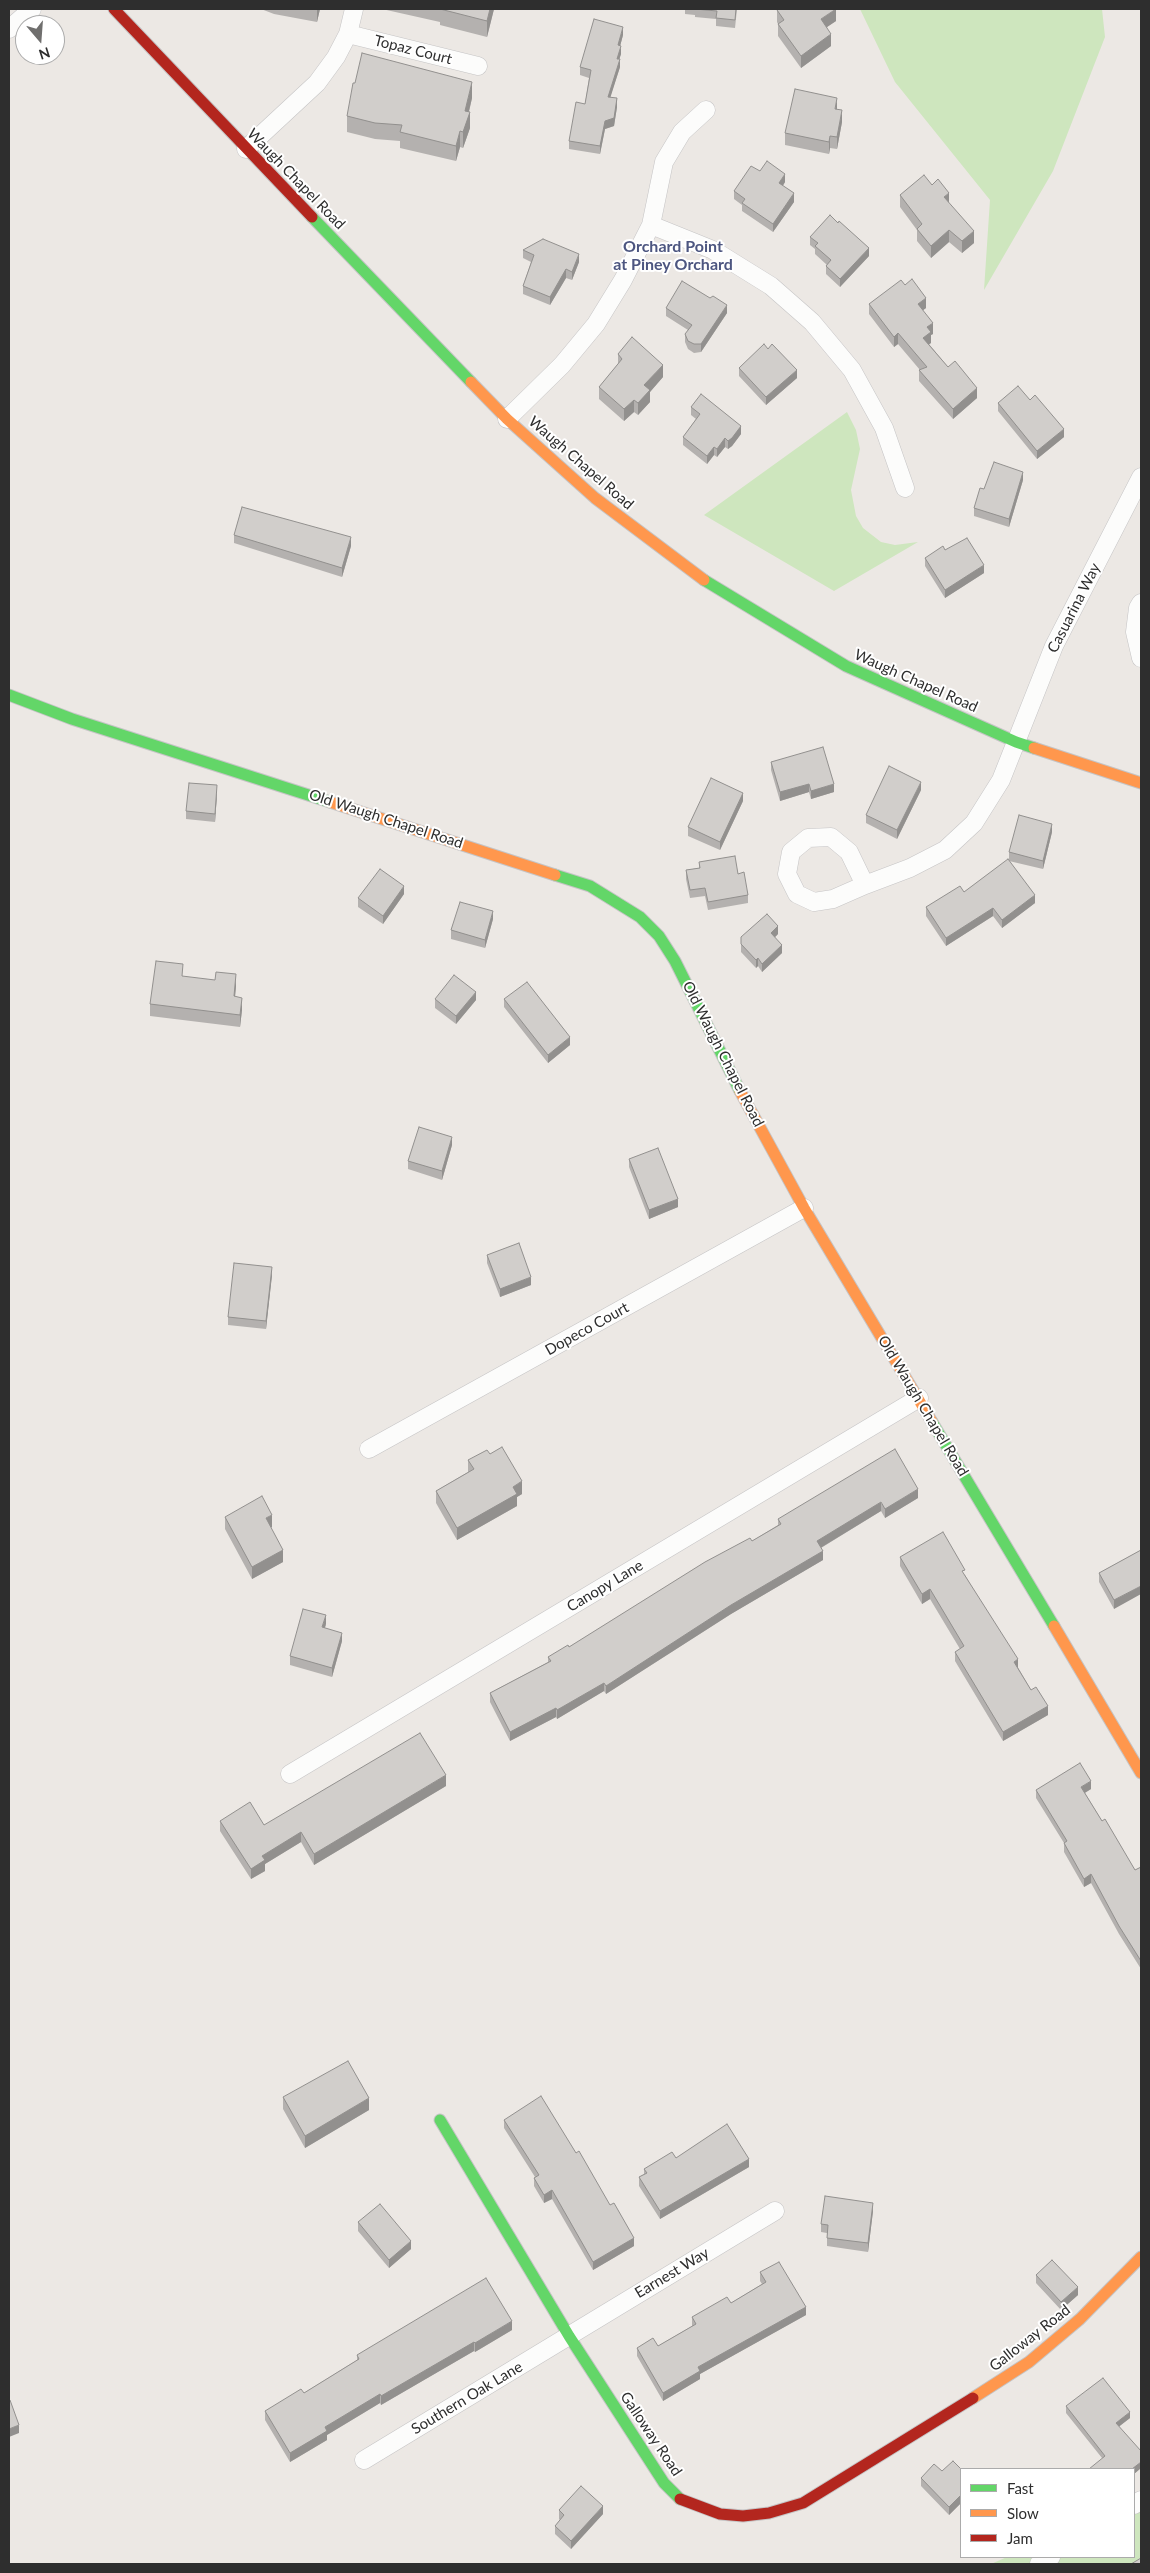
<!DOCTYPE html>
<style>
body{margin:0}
#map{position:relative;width:1150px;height:2573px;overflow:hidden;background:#ece8e4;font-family:Lato,sans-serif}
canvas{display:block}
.frame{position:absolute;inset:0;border:10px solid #2e2e2e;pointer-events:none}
.legend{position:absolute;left:960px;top:2468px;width:175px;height:90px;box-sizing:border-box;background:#fff;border:1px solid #ababab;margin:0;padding:6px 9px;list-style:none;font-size:15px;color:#2e2e2e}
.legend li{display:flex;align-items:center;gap:10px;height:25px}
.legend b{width:25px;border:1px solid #ababab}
.north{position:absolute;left:15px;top:15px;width:50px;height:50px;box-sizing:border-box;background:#fff;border:1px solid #ababab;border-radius:50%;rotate:162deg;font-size:14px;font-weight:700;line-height:20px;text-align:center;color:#2e2e2e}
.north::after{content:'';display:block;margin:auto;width:18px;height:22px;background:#706f6e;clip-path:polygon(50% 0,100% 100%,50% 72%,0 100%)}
</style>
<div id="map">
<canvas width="1150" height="2573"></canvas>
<div class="frame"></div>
<ul class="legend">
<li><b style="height:6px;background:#63d668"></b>Fast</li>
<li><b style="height:6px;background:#ff974d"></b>Slow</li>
<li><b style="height:6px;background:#b3261e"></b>Jam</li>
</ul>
<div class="north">N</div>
</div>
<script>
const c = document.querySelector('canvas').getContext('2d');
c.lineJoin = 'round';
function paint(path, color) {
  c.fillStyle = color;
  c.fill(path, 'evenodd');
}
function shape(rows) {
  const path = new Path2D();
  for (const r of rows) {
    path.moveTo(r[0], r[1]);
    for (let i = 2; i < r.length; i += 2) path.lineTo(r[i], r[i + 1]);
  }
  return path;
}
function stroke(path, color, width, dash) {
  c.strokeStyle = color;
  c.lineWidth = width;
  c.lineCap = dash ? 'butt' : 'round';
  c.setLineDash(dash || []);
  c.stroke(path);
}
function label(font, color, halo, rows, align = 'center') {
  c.font = font + ' Lato,sans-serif';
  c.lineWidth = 4;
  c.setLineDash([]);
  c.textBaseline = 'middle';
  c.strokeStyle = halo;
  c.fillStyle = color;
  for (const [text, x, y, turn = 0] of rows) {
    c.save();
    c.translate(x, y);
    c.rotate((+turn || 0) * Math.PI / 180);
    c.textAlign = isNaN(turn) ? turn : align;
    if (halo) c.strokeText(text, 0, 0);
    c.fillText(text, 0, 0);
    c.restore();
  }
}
paint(shape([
 [860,9,1102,9,1105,37,1053,171,984,290,990,200,895,82],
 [847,412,856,430,860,449,851,490,856,516,863,528,881,542,895,545,918,542,834,591,704,515],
 [1141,2496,1141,2564,991,2564,1007,2557,1134,2557,1134,2499]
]), '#cee6be');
const street = shape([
 [9,29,32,9],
 [348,34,478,66],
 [246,149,317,83,336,57,348,34,354,9],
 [651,225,713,250,771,286,812,322,852,370,884,428,905,488],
 [507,419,562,365,596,324,623,280,651,225,664,162,682,132,706,110],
 [1141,603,1138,608,1135,632,1141,658],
 [865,885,833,899,814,902,797,894,787,874,791,852,808,838,831,837,849,852,865,885,910,868,945,850,974,823,1001,780,1054,646,1141,477],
 [369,1449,804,1208],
 [290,1774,919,1398],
 [364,2460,775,2211],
 [1134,2505,1141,2500],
 [1039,2564,1051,2557]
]);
const fast = shape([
 [312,217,471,382],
 [704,580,846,666,1016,742,1034,748],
 [9,695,72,719,330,802],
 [555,875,590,886,640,917,659,936,675,961,740,1091],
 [932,1422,1054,1626],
 [440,2120,569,2336,664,2483,680,2499]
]);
const slow = shape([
 [471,382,507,419,595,498,704,580],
 [1034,748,1141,783],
 [330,802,555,875],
 [740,1091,804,1208,932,1422],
 [1054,1626,1141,1773],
 [973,2398,1029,2362,1080,2319,1141,2257]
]);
const jam = shape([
 [114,9,312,217],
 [680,2499,720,2514,743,2516,769,2513,803,2503,973,2398]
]);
stroke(street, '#c5c4c5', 19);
stroke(fast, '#c5c4c5', 13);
stroke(slow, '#c5c4c5', 13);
stroke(jam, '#c5c4c5', 13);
stroke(street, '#fcfcfb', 18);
stroke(fast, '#63d668', 11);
stroke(slow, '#ff974d', 11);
stroke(jam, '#b3261e', 11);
paint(shape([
 [261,9,320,9,317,22,274,14],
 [382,9,494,9,487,37,440,25,440,22],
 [685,9,737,9,735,28,716,26,716,19,695,17,695,15,685,14],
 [777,10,836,21,827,27,831,46,801,68,778,36,778,24,777,22],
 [623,35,620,46,621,54,619,59,620,67,610,97,617,107,614,126,605,129,600,154,569,149,569,141,585,104,589,78,580,75,580,67],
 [472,98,469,112,470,128,463,148,460,147,456,161,400,148,400,141,375,139,347,132,347,116],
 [842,122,837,149,830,148,829,154,785,145,785,133],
 [760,171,785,182,783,186,794,202,773,232,742,211,742,205,734,199,734,191],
 [932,185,949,203,974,243,962,253,949,242,931,258,917,241,917,230,900,207,900,195],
 [810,237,869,256,840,287,826,274,826,266,827,265,815,254,815,249,810,245],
 [523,250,579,262,572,280,566,278,550,305,523,294,523,286,531,262,523,258],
 [905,285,926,308,923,310,933,334,931,335,931,343,929,344,948,367,977,398,953,419,919,381,919,370,920,370,898,344,894,347,869,314,869,304],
 [666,308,727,313,701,352,694,353,688,349,685,342,685,334,688,330,666,316],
 [618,354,663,377,650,392,650,402,638,415,634,412,624,421,599,399,599,387,618,364],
 [739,368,797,378,766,405,739,376],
 [998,403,1064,437,1037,459,998,411],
 [691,407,741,434,732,446,728,449,725,447,717,457,714,455,707,464,683,445,683,437,696,419,691,415],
 [1023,480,1009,527,974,516,974,508],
 [234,535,351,546,342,577,234,543],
 [945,550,984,573,945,598,925,566,925,558],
 [771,762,834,792,811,799,809,792,780,801,771,770],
 [921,790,897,839,866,823,866,815],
 [217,794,215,822,186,819,186,811],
 [743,801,720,850,688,836,688,827],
 [1052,832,1043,869,1009,861,1035,903,1002,928,993,916,946,946,926,916,926,907,964,892,1009,860,1009,852],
 [699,862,738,874,748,895,748,903,708,910,705,896,690,898,686,879,686,870,699,868],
 [404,894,383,924,358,907,358,898],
 [493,919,485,948,451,939,451,930],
 [778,934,775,937,782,953,762,972,758,966,756,968,741,952,741,937],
 [183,977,236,986,235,996,242,1010,240,1027,150,1016,150,1004],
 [435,999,476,1000,456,1024,435,1008],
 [504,999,570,1045,548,1063,504,1007],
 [452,1145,442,1180,408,1169,408,1161],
 [629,1159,678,1207,649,1219,629,1167],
 [487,1255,531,1285,500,1297,487,1263],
 [272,1275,266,1329,228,1325,228,1317],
 [490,1454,522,1494,517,1497,517,1506,457,1540,436,1503,436,1491,468,1472,468,1460],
 [918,1498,885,1518,881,1511,821,1548,823,1560,731,1614,606,1694,604,1691,557,1719,556,1717,510,1741,490,1702,490,1693,548,1662,548,1657,569,1647,752,1541,778,1525,778,1519],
 [225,1517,272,1527,271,1527,283,1562,252,1579,225,1529],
 [1141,1550,1114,1609,1099,1582,1099,1573],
 [900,1557,965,1575,1031,1690,1048,1715,1003,1741,955,1661,955,1652,960,1649,930,1599,922,1604,900,1566],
 [326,1624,325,1628,342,1641,332,1677,290,1665,290,1656],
 [446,1786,314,1865,301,1842,265,1864,265,1871,251,1879,220,1831,220,1821,264,1825],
 [1091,1789,1085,1793,1102,1821,1135,1870,1141,1867,1141,1969,1119,1934,1091,1883,1084,1887,1064,1852,1064,1843,1036,1798,1036,1790],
 [283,2097,369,2110,305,2148,283,2109],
 [504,2120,634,2246,593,2270,552,2199,544,2203,534,2186,534,2178,535,2177,504,2128],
 [676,2158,749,2167,660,2219,639,2186,639,2177,644,2174,644,2169],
 [873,2211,868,2252,827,2246,827,2233,821,2232,821,2224],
 [358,2222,411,2249,389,2268,358,2231],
 [760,2272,806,2315,700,2374,700,2379,663,2401,637,2356,637,2348,658,2346,692,2326,692,2317,731,2303,762,2284,760,2281],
 [1036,2275,1078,2295,1061,2310,1036,2283],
 [512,2330,475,2352,474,2351,381,2405,380,2403,327,2435,327,2440,290,2462,265,2420,265,2411,304,2393,357,2360,357,2355],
 [1066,2406,1130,2418,1119,2426,1141,2468,1134,2474,1134,2469,1102,2458,1066,2413],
 [961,2469,961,2503,949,2515,921,2486,921,2478,942,2471],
 [559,2510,603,2514,571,2549,555,2534,555,2526,560,2520,559,2519]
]), '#b4b1af');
paint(shape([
 [317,9,320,9,317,22],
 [490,9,494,9,487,37,487,21],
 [836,9,836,21,821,31,821,19],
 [623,27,623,35,618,54,618,45],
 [831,34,831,46,801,68,801,56],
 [621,46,621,54,617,67,617,59],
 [620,59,620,67,608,105,608,97],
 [472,82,472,98,467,119,470,112,470,128,463,148,463,132,465,111],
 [617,98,617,107,614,126,605,129,600,154,600,146,605,121],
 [837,98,837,110,835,109],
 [842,110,842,122,837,149,837,137],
 [460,131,460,147,456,161,456,146],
 [830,136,830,148,829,154,829,142],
 [785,174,785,182,779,191,779,183],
 [794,193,794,202,773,232,773,224],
 [949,193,949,205,944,197],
 [949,230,949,242,931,258,931,246],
 [974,231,974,243,962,253,962,241],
 [869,248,869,256,840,287,840,279],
 [579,254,579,262,572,280,572,272],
 [566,269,566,278,550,305,550,297],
 [926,298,926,308,918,314,918,304],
 [727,305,727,313,701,352,701,344],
 [933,323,933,334,931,335,931,343,923,348,923,338,927,327],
 [898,333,898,344,894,347,894,337],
 [663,365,663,377,650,392,650,402,638,415,638,403,644,385],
 [797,370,797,378,766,405,766,397],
 [977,388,977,398,953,419,953,409],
 [634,400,634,412,624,421,624,409],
 [741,426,741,434,732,446,728,449,728,441],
 [1064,429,1064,437,1037,459,1037,451],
 [725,438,725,447,717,457,717,449],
 [714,447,714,455,707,464,707,456],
 [1023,472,1023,480,1009,527,1009,519],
 [351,537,351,546,342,577,342,568],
 [984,565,984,573,945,598,945,590],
 [921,782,921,790,897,839,897,830],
 [809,784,809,792,780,801,780,792],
 [834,784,834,792,811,799,811,791],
 [217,785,217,794,215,822,215,814],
 [743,793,743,801,720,850,720,842],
 [1052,824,1052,832,1043,869,1043,861],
 [404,886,404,894,383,924,383,916],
 [1035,895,1035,903,1002,928,1002,920],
 [993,908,993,916,946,946,946,938],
 [493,911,493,919,485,948,485,940],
 [778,926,778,934,771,941,771,933],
 [782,945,782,953,762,972,762,964],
 [758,958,758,966,756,968,756,960],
 [236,974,236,986,234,1008,234,996],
 [476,992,476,1000,456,1024,456,1016],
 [242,998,242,1010,240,1027,240,1015],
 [570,1037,570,1045,548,1063,548,1055],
 [452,1137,452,1145,442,1180,442,1171],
 [678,1199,678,1207,649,1219,649,1210],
 [272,1267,272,1275,266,1329,266,1321],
 [531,1277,531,1285,500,1297,500,1289],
 [522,1481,522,1494,517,1497,517,1506,457,1540,457,1528,513,1487],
 [918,1489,918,1498,885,1518,885,1509],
 [881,1502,881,1511,817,1550,817,1541],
 [272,1515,272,1527,266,1530,266,1518],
 [283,1550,283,1562,252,1579,252,1567],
 [823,1551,823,1560,731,1614,606,1694,606,1686,731,1605],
 [1141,1586,1141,1594,1114,1609,1114,1600],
 [930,1589,930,1599,922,1604,922,1594],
 [326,1615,326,1624,322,1636,322,1627],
 [342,1633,342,1641,332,1677,332,1668],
 [1018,1659,1018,1669,1014,1662],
 [604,1683,604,1691,557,1719,557,1710],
 [1048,1706,1048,1715,1003,1741,1003,1732],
 [556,1708,556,1717,510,1741,510,1732],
 [446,1775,446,1786,314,1865,314,1854],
 [1091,1781,1091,1789,1081,1795,1081,1787],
 [301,1832,301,1842,265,1864,265,1871,251,1879,251,1869,262,1856],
 [1091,1874,1091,1883,1084,1887,1084,1879],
 [369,2098,369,2110,305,2148,305,2136],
 [749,2159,749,2167,660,2219,660,2211],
 [552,2190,552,2199,544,2203,544,2195],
 [873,2203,873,2211,868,2252,868,2243],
 [634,2238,634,2246,593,2270,593,2262],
 [411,2241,411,2249,389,2268,389,2260],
 [1078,2287,1078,2295,1061,2310,1061,2302],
 [806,2307,806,2315,700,2374,700,2379,663,2401,663,2393,698,2367],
 [512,2321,512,2330,475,2352,475,2343],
 [474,2342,474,2351,381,2405,381,2396],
 [380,2394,380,2403,327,2435,327,2440,290,2462,290,2453,325,2427],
 [1130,2412,1130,2418,1116,2429,1116,2423],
 [19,2425,19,2433,9,2437,9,2429],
 [1141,2462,1141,2468,1134,2474,1134,2469,1132,2469],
 [961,2495,961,2503,949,2515,949,2507],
 [603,2506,603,2514,571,2549,571,2541]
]), '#92908e');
const building = shape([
 [440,9,490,9,487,21,440,9],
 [695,9,736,9,735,20,716,18,717,11,695,9],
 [778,9,836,9,821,19,831,34,801,56,778,24,784,20,777,10,778,9],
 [594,19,623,27,618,45,621,46,617,59,620,59,608,97,617,98,614,118,605,121,600,146,569,141,576,102,585,104,591,70,580,67,594,19],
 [362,53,472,82,465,111,470,112,463,132,460,131,456,146,400,132,402,125,375,123,347,116,353,83,355,83,362,53],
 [795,89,837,98,835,109,842,110,837,137,830,136,829,142,785,133,795,89],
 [767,161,785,174,779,183,794,193,773,224,742,203,745,199,734,191,751,166,760,171,767,161],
 [924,175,932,185,938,179,949,193,944,197,974,231,962,241,949,230,931,246,917,229,922,224,900,195,924,175],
 [830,215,838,223,839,221,869,248,840,279,826,266,831,260,815,246,818,243,810,237,830,215],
 [543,239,579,254,572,272,566,269,550,297,523,286,534,255,523,250,543,239],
 [912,279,926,298,918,304,933,323,927,327,931,332,923,338,948,367,955,361,977,388,953,409,919,370,927,367,898,333,894,337,869,304,901,280,905,285,912,279],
 [682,281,710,298,713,296,727,305,701,344,694,344,688,341,685,334,692,325,666,308,682,281],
 [632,337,663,365,644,385,650,390,638,403,634,400,624,409,599,387,622,359,618,354,632,337],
 [764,344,768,349,772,344,797,370,766,397,739,368,764,344],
 [1018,386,1030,400,1035,395,1064,429,1037,451,998,403,1018,386],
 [701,394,741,426,732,438,728,441,725,438,717,449,714,447,707,456,683,437,700,414,691,407,701,394],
 [994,462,1023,472,1009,519,974,508,980,488,984,489,994,462],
 [242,507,351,537,342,568,234,535,242,507],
 [967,538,984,565,945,590,925,558,943,546,945,550,967,538],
 [823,747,834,784,811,791,809,784,780,792,771,762,823,747],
 [889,766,921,782,897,830,866,815,889,766],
 [711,778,743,793,720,842,688,827,711,778],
 [189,783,217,785,215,814,186,811,189,783],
 [1019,815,1052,824,1043,861,1009,852,1019,815],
 [735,856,738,874,744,872,748,895,708,902,705,888,690,890,686,870,700,868,699,862,735,856],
 [1008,859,1035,895,1002,920,993,908,946,938,926,907,960,886,964,892,1008,859],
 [380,869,404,886,383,916,358,898,380,869],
 [460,902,493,911,485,940,451,930,460,902],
 [767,914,778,926,771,933,782,945,762,964,758,958,756,960,741,944,741,937,767,914],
 [156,961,183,964,182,976,215,980,216,972,236,974,234,996,242,998,240,1015,150,1004,156,961],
 [454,975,476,992,456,1016,435,999,454,975],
 [527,982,570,1037,548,1055,504,999,527,982],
 [419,1127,452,1137,442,1171,408,1161,419,1127],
 [658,1148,678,1199,649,1210,629,1159,658,1148],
 [519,1243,531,1277,500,1289,487,1255,519,1243],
 [234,1263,272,1267,266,1321,228,1317,234,1263],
 [502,1447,522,1481,513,1487,517,1494,457,1528,436,1491,474,1469,468,1460,487,1450,490,1454,502,1447],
 [895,1449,918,1489,885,1509,881,1502,817,1541,823,1551,731,1605,606,1686,604,1683,557,1710,556,1708,510,1732,490,1693,551,1661,548,1657,568,1645,569,1647,705,1562,750,1538,752,1541,781,1524,778,1519,895,1449],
 [262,1496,272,1515,266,1518,283,1550,252,1567,225,1517,262,1496],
 [943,1532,965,1570,962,1571,1018,1659,1014,1662,1031,1690,1036,1687,1048,1706,1003,1732,955,1652,964,1646,930,1589,922,1594,900,1557,943,1532],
 [1141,1550,1141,1586,1114,1600,1099,1573,1141,1550],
 [303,1609,326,1615,322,1627,342,1633,332,1668,290,1656,303,1609],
 [420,1733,446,1775,314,1854,301,1832,262,1856,265,1860,251,1869,220,1821,250,1802,264,1825,420,1733],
 [1080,1763,1091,1781,1081,1787,1102,1821,1105,1819,1135,1870,1141,1867,1141,1961,1119,1926,1091,1874,1084,1879,1064,1843,1067,1841,1036,1790,1080,1763],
 [348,2061,369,2098,305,2136,283,2097,348,2061],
 [541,2096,576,2153,579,2151,610,2205,614,2203,634,2238,593,2262,552,2190,544,2195,534,2178,539,2175,504,2120,541,2096],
 [727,2124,749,2159,660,2211,639,2177,647,2173,644,2169,672,2152,676,2158,727,2124],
 [825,2196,873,2203,868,2243,827,2238,828,2225,821,2224,825,2196],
 [380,2204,411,2241,389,2260,358,2222,380,2204],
 [1052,2260,1078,2287,1061,2302,1036,2275,1052,2260],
 [779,2262,806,2307,698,2367,700,2371,663,2393,637,2348,653,2338,658,2346,696,2324,692,2317,727,2297,731,2303,766,2282,760,2272,779,2262],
 [486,2278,512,2321,475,2343,474,2342,381,2396,380,2394,325,2427,327,2431,290,2453,265,2411,301,2389,304,2393,359,2359,357,2355,486,2278],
 [1103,2378,1130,2412,1116,2423,1141,2451,1141,2462,1132,2469,1089,2469,1105,2456,1066,2406,1103,2378],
 [9,2400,10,2400,19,2425,9,2429,9,2400],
 [953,2461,961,2469,961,2495,949,2507,921,2478,934,2464,942,2471,953,2461],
 [581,2486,603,2506,571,2541,555,2526,564,2515,559,2510,581,2486],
 [1141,2558,1141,2564,1131,2564,1141,2558]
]);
paint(building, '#d1cecb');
stroke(building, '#92908e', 1);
label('15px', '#2e2e2e', '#fff', [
 ["Topaz Court",413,50,14],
 ["Waugh Chapel Road",296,179,46],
 ["Waugh Chapel Road",581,463,41],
 ["Casuarina Way",1074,608,-63],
 ["Waugh Chapel Road",916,681,24],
 ["Old Waugh Chapel Road",386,819,18],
 ["Old Waugh Chapel Road",723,1054,63],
 ["Dopeco Court",587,1329,-29],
 ["Old Waugh Chapel Road",923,1406,59],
 ["Canopy Lane",605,1586,-31],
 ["Earnest Way",672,2273,-31],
 ["Galloway Road",1030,2338,-38],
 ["Southern Oak Lane",467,2398,-31],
 ["Galloway Road",651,2434,56]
]);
label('bold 16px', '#4d5680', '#fff', [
 ["Orchard Point",673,247],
 ["at Piney Orchard",673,265]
]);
</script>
